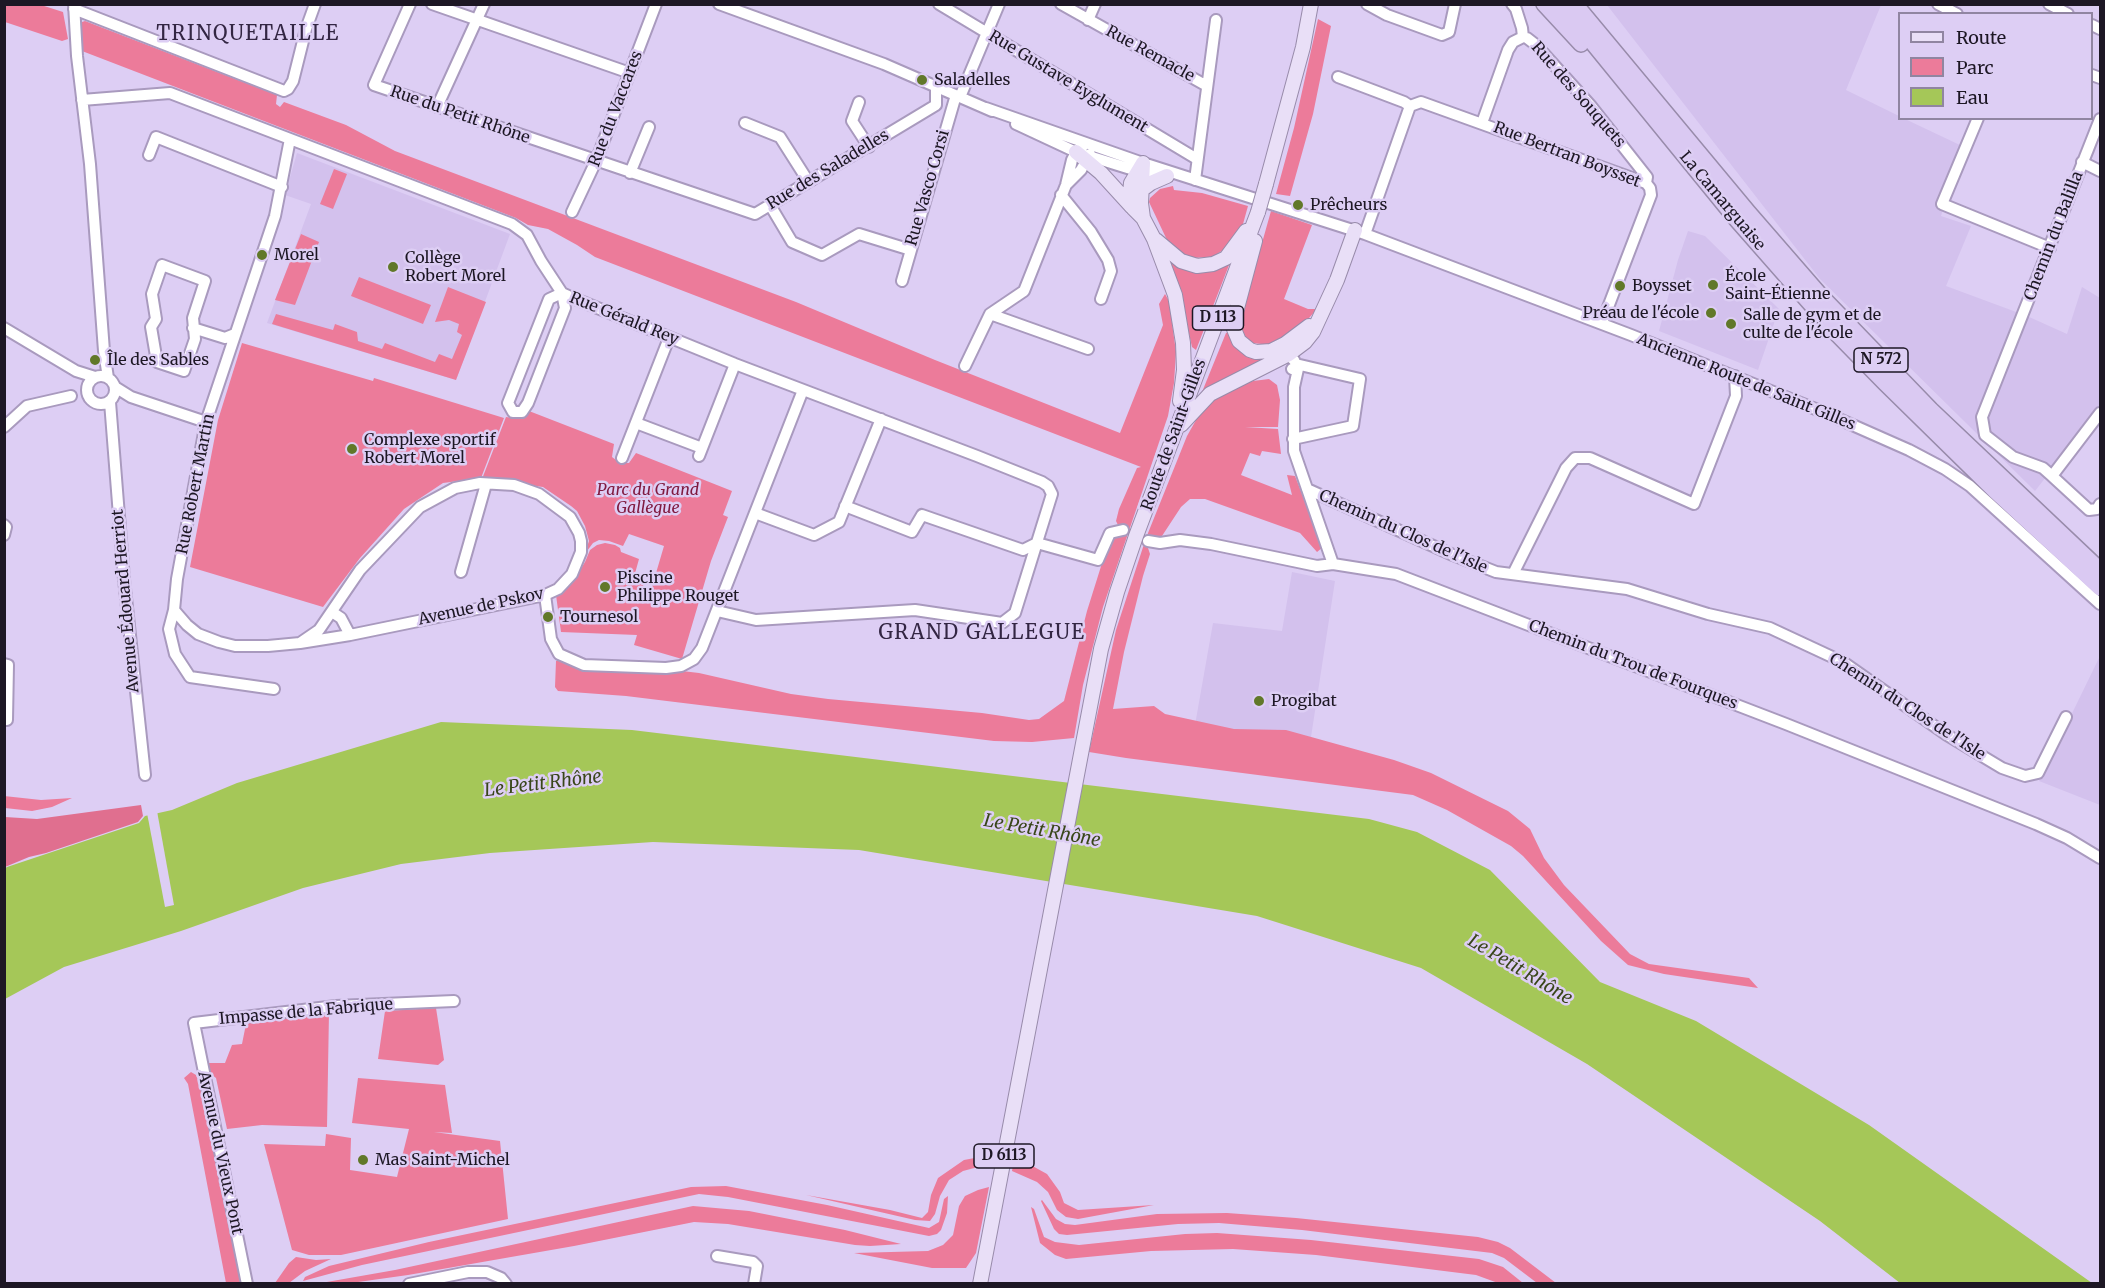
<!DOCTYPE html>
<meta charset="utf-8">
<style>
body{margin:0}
#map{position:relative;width:2105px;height:1288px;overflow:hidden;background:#ddcef4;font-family:Merriweather,serif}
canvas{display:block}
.frame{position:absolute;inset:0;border:6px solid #1d1724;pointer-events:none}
.legend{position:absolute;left:1898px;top:12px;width:195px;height:108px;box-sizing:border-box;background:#ddcef4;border:2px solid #9085a1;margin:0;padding:8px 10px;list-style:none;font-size:18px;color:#1d1724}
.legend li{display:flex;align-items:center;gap:12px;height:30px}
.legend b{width:30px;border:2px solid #9085a1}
</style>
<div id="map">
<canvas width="2105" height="1288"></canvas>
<div class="frame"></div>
<ul class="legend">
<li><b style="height:8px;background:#e9dff7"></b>Route</li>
<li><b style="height:16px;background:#ec7b9a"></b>Parc</li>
<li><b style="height:16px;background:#a5c758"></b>Eau</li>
</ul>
</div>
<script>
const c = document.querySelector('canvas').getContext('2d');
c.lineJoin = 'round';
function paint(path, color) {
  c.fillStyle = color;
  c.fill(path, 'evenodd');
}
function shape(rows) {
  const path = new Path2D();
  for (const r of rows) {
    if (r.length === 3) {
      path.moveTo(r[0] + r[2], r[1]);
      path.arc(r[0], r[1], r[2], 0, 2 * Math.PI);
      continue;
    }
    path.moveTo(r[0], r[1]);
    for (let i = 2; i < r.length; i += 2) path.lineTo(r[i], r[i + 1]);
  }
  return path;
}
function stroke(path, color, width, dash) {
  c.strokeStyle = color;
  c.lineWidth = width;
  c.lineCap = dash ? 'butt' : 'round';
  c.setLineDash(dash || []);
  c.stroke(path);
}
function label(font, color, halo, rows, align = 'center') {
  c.font = font + ' Merriweather,serif';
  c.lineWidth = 5;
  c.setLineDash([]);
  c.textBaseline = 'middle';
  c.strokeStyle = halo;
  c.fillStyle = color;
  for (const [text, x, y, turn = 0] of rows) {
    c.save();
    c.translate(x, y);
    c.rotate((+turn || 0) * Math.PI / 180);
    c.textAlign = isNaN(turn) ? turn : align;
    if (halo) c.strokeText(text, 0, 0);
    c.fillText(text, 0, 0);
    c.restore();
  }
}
paint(shape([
 [1607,5,1881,5,1846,90,1899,116,1900,118,1905,119,1962,146,1941,216,1971,226,1946,286,2027,316,2067,334,2082,287,2100,298,2100,408,2035,491,1820,279],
 [297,153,510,234,456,380,267,323,311,204,285,195],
 [1688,231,1705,236,1779,309,1758,370,1659,331,1678,260],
 [1292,572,1335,581,1309,750,1195,725,1213,623,1282,631],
 [2100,656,2100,805,2039,781]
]), '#d3c1ed');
paint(shape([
 [5,4,41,5,63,12,68,39,62,41,5,22],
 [1318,19,1331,26,1313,114,1290,196,1276,194,1294,128],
 [85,21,277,95,276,104,280,107,284,102,346,125,395,151,796,302,935,360,1120,433,1163,325,1159,304,1165,294,1169,301,1176,352,1174,383,1168,416,1103,607,1083,685,1074,738,1032,742,994,741,626,696,558,691,555,687,556,661,564,661,583,670,628,673,671,673,682,671,699,673,791,694,828,699,982,713,1029,720,1039,719,1064,701,1087,611,1103,560,1112,538,1119,527,1116,521,1119,509,1137,468,1141,467,595,257,577,245,548,229,528,225,516,218,82,51,81,27,82,22],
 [334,169,347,174,333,209,320,204],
 [1173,186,1174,190,1202,193,1248,206,1243,224,1228,247,1212,257,1191,258,1182,255,1167,240,1149,202,1150,198,1160,189],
 [1271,211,1312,225,1284,299,1308,309,1317,309,1301,327,1271,345,1252,343,1243,337,1240,321],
 [301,234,319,242,295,305,275,300],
 [1162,254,1173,263,1231,260,1196,350,1192,347,1179,290],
 [359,277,431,305,423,324,351,296],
 [448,287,486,302,456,380,272,324,276,314,333,330,335,324,357,332,358,341,382,349,385,343,435,362,439,354,452,359,462,335,457,332,459,324,449,320,435,322],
 [1229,332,1265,359,1253,368,1202,392,1226,333],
 [242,343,373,381,374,378,504,418,481,478,443,483,404,509,360,558,323,607,190,567,218,420],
 [1269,379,1277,385,1280,400,1278,427,1245,427,1278,429,1281,454,1262,451,1260,456,1250,453,1241,475,1292,495,1287,475,1295,476,1323,547,1317,552,1300,533,1205,499,1190,499,1181,507,1162,536,1153,538,1147,545,1150,554,1143,576,1124,652,1113,709,1154,706,1165,714,1234,729,1286,730,1394,760,1431,773,1508,811,1530,829,1544,858,1564,885,1630,954,1649,964,1749,978,1758,988,1664,974,1628,965,1601,941,1523,856,1511,846,1447,810,1413,795,1126,758,1089,752,1116,630,1146,538,1187,436,1200,413,1222,393,1253,381],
 [529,411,614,444,612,457,620,463,629,463,636,453,732,491,723,515,728,517,711,561,682,659,634,645,637,635,561,632,556,595,572,583,585,562,590,550,597,545,605,543,615,545,620,548,621,552,639,559,634,577,635,581,651,590,664,546,629,534,623,546,609,541,599,540,593,543,587,551,586,550,589,541,585,526,577,511,571,506,543,487,482,479,506,417,520,419,526,415],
 [4,796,41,800,72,798,52,807,32,811,5,808],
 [436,1008,444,1060,438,1065,378,1059,385,1011],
 [329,1012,327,1127,262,1125,227,1129,216,1078,211,1074,208,1063,225,1063,232,1045,242,1044,246,1024,255,1018],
 [191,1072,196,1075,199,1081,208,1116,241,1283,226,1283,188,1084,184,1078],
 [358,1078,445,1085,452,1133,434,1132,500,1141,508,1219,341,1255,309,1255,292,1250,264,1144,325,1146,326,1134,351,1138,350,1170,397,1177,409,1129,352,1123],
 [996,1154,994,1166,978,1167,963,1171,949,1180,940,1196,935,1214,930,1221,915,1220,806,1195,890,1210,922,1218,928,1212,931,1195,938,1178,964,1160],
 [1022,1157,1027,1163,1047,1174,1060,1192,1064,1203,1078,1210,1154,1205,1078,1219,1066,1217,1057,1210,1048,1192,1037,1182,1012,1171,1014,1159],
 [726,1186,827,1205,929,1228,939,1222,944,1199,948,1196,947,1213,941,1230,937,1234,929,1236,728,1197,699,1194,362,1265,303,1281,305,1277,329,1266,429,1242,658,1194,691,1187],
 [989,1187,976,1253,966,1268,932,1268,854,1253,928,1251,943,1245,953,1235,959,1206,965,1196,978,1190],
 [1042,1200,1056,1219,1065,1224,1075,1225,1157,1214,1227,1213,1296,1218,1478,1237,1498,1242,1510,1248,1556,1283,1537,1283,1504,1258,1492,1253,1302,1230,1219,1223,1178,1224,1067,1235,1059,1234,1054,1229,1041,1201],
 [693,1206,749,1211,845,1230,901,1244,870,1246,855,1245,728,1224,694,1222,574,1246,408,1275,351,1283,321,1283,395,1270],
 [1031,1207,1034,1209,1044,1237,1055,1242,1079,1245,1185,1234,1217,1233,1311,1240,1479,1259,1503,1267,1523,1283,1498,1283,1476,1275,1316,1255,1233,1249,1151,1251,1066,1259,1055,1255,1040,1243],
 [296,1257,316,1260,331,1259,305,1271,289,1283,275,1283,289,1263]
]), '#ec7b9a');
paint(shape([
 [141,805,143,816,138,822,46,853,29,857,5,867,5,817,37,819]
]), '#e06f8f');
paint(shape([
 [441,722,632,730,1369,819,1417,832,1490,870,1600,982,1696,1021,1869,1125,2092,1283,1900,1283,1820,1221,1587,1064,1421,968,1257,916,859,850,653,842,490,853,401,864,303,888,181,931,64,967,5,999,4,869,7,867,139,823,145,816,172,810,237,783]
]), '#a5c758');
paint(shape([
 [157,811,174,905,165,907,147,813]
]), '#ddcef4');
const minor = shape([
 [74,4,77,56,90,164,104,351,108,378],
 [410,4,374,85,755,214,936,105,936,86],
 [432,4,630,73],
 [719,4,884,64,992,111],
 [939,4,1197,159],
 [1061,4,1207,86],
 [1367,4,1387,15,1442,35,1449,32,1455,4],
 [1512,4,1516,9,1522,28,1523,37],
 [1938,4,1957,14],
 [2049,4,2068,14],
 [74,9,284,91,288,89,293,81,306,29,315,4],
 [1088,20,1095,4],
 [2092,25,2100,29],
 [2092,75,2100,78],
 [1338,77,1404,102,1410,106],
 [960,97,999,4],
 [82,100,170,93,512,224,527,235,541,261,562,293,573,298,735,364,977,456,1042,482,1048,486,1052,494,1015,613,1002,623,915,610,756,620,717,611],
 [859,102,852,121,869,147],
 [437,107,484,4],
 [986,108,1143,163,1365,234,1631,335,1823,412,1909,450,1945,469,1970,486,2100,604],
 [1978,118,1942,204,2050,248],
 [745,123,780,137,808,181],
 [1482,123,1508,50,1513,42,1523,37,1527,38,1536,45,1591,106,1647,177,1646,183],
 [1016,124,1076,152,1137,171,1165,176],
 [149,155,156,137,282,187],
 [2082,162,2100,171],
 [630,173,649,127],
 [1195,180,1216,20],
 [1066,185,1081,170,1090,154],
 [1061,195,1091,232,1108,260,1111,271,1101,299],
 [770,205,792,242,822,255,859,234,911,250],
 [572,212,596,161,656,4],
 [1365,234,1410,106,1421,102,1646,183,1650,188,1651,195,1602,323],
 [162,265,205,281,193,318,195,339,184,371,157,362,151,327,156,319,152,294,162,265],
 [902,281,956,95],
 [562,293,565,308,528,403,522,412,513,412,508,403,510,398,549,299,562,293],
 [990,314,1088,349],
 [4,328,76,371,95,377],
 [193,328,225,338,235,334],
 [1282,351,1294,360,1298,369,1294,387,1294,451,1333,564],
 [965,366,990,314,1024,291,1066,185,1072,160,1076,152,1082,148],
 [1292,369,1300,365,1360,379,1353,426,1293,439],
 [101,390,14],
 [115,387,131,397,206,422],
 [110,402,124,579,145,775],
 [2100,413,2052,476,2089,510,2097,509,2100,504],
 [636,423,702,448],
 [4,427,27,406,71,396],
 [699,456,735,364],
 [622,458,669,338],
 [2052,476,2043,468,2013,457,1985,435,1982,417,2100,119],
 [1307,489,1453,555,1496,572,1627,589,1708,614,1770,628,1843,662,1947,735,2002,768,2025,776,2038,773,2066,717],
 [845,506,912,532,922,515,1023,550,1037,543,1098,560,1110,533,1123,530],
 [755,513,814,535,839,522,881,419],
 [4,525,6,527,4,535],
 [1148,541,1160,543,1180,540,1211,544,1317,566,1333,564,1396,574,1786,724,2036,824,2067,838,2100,858],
 [461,572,486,484],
 [1513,574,1566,468,1575,458,1590,458,1694,504,1736,396,1735,376],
 [545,595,551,639,559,654,584,665,666,668,681,666,694,659,702,648,803,390],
 [174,610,187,625,198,634,219,642,235,646,268,646,300,643,350,635,545,595,558,589,572,574,581,552,581,541,579,533,570,517,539,494,514,485,480,483,455,488,420,507,360,570,319,630,300,643],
 [332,612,341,618,350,635],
 [4,664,8,665,7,720,4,720],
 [274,689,190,677,175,654,169,629,174,610,177,579,206,422,275,216,290,139],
 [717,1256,753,1262,757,1266,754,1284],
 [247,1284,194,1023,336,1006,454,1001],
 [409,1284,468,1272,487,1272,501,1278,506,1284]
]);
const major = shape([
 [1076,152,1101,173,1132,207],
 [1143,163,1131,183,1130,193,1133,208,1143,218,1154,239,1175,295,1183,343,1184,370,1180,401],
 [1143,163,1141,203,1143,218],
 [1266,184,1303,47,1311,4],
 [1143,189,1151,183,1167,176],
 [1156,240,1181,261,1197,266,1213,264,1226,258,1246,231],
 [1255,241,1236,312,1234,329,1239,341,1250,350,1256,352,1271,351,1285,344,1309,326],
 [1181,425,1210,394,1289,354,1305,342,1313,332,1337,280,1355,230],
 [980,1284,1101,649,1117,592,1136,536,1258,212]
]);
const highway = shape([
 [1544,4,1581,44],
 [1561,4,1737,220,1838,335,1885,383,1994,490,2100,588],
 [1575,4,1748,212,1820,295,1931,410,2100,570]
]);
stroke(minor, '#a99abe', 14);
stroke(major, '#988baa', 16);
stroke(highway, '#988baa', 18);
stroke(minor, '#fff', 10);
stroke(major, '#e9dff7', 14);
stroke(highway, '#dac9f2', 15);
const majorBridge = shape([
 [1258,212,1266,184]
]);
stroke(majorBridge, '#988baa', 16, []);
stroke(majorBridge, '#e9dff7', 14);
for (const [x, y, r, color] of [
 [922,80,6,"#617829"],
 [1298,205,6,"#617829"],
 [262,255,6,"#617829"],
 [393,267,6,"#617829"],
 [1713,285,6,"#617829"],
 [1620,286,6,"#617829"],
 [1711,313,6,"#617829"],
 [1731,324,6,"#617829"],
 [95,360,6,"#617829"],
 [352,449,6,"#617829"],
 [605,587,6,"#617829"],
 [548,617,6,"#617829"],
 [1259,701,6,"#617829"],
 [363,1160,6,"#617829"]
]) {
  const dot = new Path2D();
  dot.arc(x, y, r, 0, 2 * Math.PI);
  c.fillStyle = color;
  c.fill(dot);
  stroke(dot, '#ddcef4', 2);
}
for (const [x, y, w] of [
 [1218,318,51],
 [1881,360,54],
 [1004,1156,60]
]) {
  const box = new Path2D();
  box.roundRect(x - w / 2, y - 12, w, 24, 4.5);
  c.fillStyle = '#ddcef4';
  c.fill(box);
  stroke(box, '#1d1724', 1.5);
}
label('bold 15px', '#1d1724', null, [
 ["D 113",1218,318],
 ["N 572",1881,360],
 ["D 6113",1004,1156]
]);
label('16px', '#1d1724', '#ddcef4', [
 ["Rue Remacle",1150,54,29],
 ["Rue Gustave Eyglument",1068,82,31],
 ["Rue des Souquets",1578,95,49],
 ["Rue du Vaccares",616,109,-69],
 ["Rue du Petit Rhône",460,115,19],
 ["Rue Bertran Boysset",1567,155,21],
 ["Rue des Saladelles",828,170,-31],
 ["Rue Vasco Corsi",928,188,-74],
 ["La Camarguaise",1722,201,50],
 ["Chemin du Balilla",2054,236,-69],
 ["Rue Gérald Rey",624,319,22],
 ["Ancienne Route de Saint Gilles",1746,382,22],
 ["Route de Saint-Gilles",1174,435,-70],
 ["Rue Robert Martin",196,484,-79],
 ["Chemin du Clos de l'Isle",1403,532,24],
 ["Avenue Édouard Herriot",126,601,-95],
 ["Avenue de Pskov",481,607,-12],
 ["Chemin du Trou de Fourques",1633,665,21],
 ["Chemin du Clos de l'Isle",1907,707,33],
 ["Impasse de la Fabrique",306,1012,-5],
 ["Avenue du Vieux Pont",220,1153,78]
]);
label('16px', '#1d1724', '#ddcef4', [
 ["Saladelles",934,80],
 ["Prêcheurs",1310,205],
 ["Morel",274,255],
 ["Collège",405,258],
 ["Robert Morel",405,276],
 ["École",1725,276],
 ["Saint-Étienne",1725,294],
 ["Boysset",1632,286],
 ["Préau de l'école",1699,313,"right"],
 ["Salle de gym et de",1743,315],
 ["culte de l'école",1743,333],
 ["Île des Sables",107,360],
 ["Complexe sportif",364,440],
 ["Robert Morel",364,458],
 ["Piscine",617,578],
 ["Philippe Rouget",617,596],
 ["Tournesol",560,617],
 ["Progibat",1271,701],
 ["Mas Saint-Michel",375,1160]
], 'left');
label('italic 16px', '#801a40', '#ddcef4', [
 ["Parc du Grand",648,490],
 ["Gallègue",648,508]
]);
label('italic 18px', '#39461a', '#ddcef4', [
 ["Le Petit Rhône",543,784,-7],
 ["Le Petit Rhône",1042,831,10],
 ["Le Petit Rhône",1520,970,31]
]);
c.letterSpacing = '1.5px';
label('20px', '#332643', '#ddcef4', [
 ["TRINQUETAILLE",248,34],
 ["GRAND GALLEGUE",982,633]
]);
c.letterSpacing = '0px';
</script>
